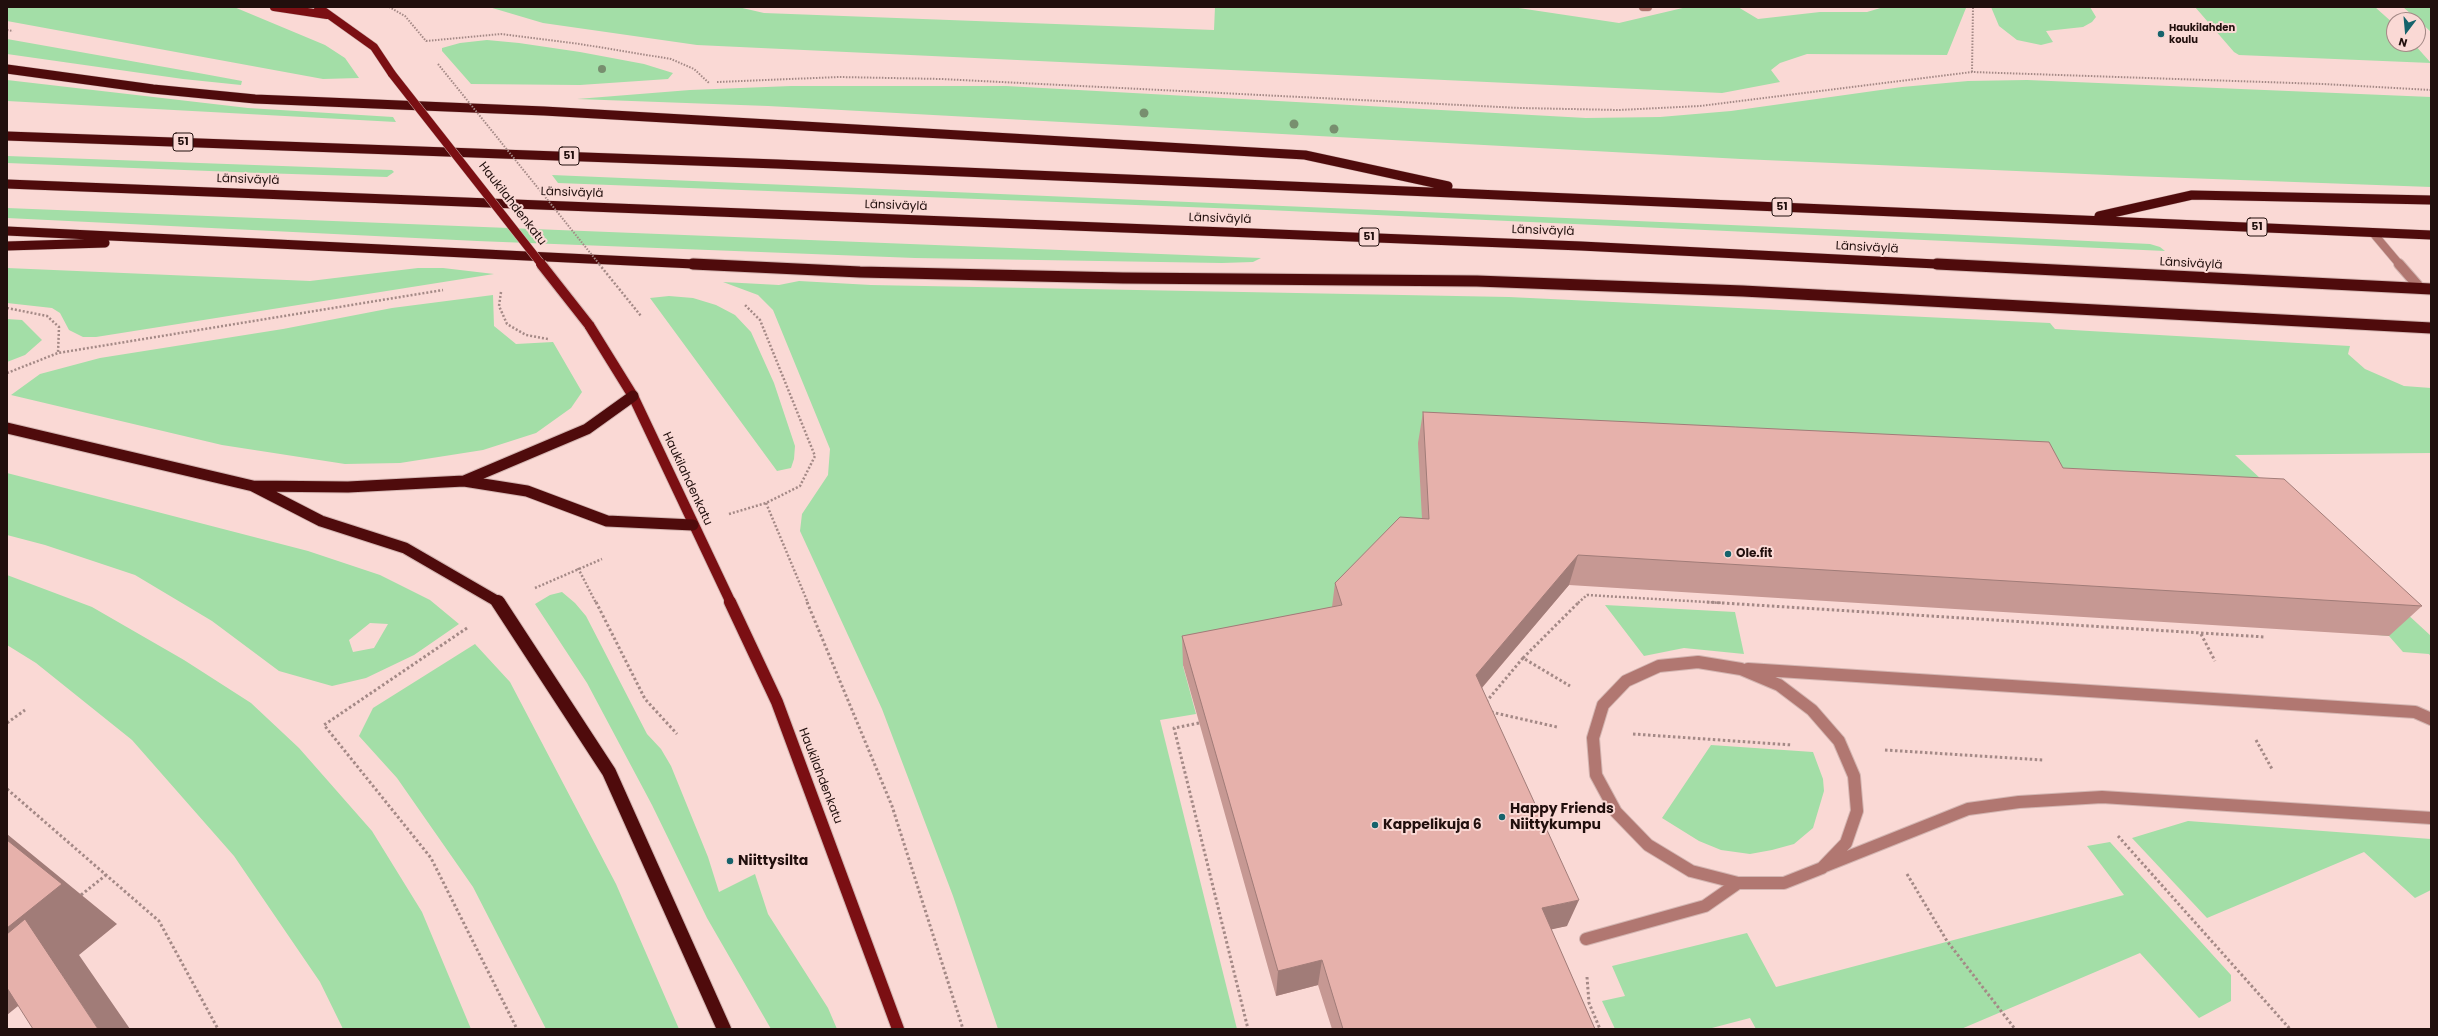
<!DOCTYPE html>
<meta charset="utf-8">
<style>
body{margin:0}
#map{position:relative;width:2438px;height:1036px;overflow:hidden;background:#fad9d5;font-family:Poppins,sans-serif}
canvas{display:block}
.frame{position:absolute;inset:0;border:8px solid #210f0d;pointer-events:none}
.north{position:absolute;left:2386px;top:12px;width:40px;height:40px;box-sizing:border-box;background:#fad9d5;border:1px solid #a38885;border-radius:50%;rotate:196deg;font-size:11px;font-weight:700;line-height:16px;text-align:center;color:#210f0d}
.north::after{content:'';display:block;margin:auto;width:14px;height:18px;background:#16636c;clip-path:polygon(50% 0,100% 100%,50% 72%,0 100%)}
</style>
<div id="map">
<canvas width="2438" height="1036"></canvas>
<div class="frame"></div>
<div class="north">N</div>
</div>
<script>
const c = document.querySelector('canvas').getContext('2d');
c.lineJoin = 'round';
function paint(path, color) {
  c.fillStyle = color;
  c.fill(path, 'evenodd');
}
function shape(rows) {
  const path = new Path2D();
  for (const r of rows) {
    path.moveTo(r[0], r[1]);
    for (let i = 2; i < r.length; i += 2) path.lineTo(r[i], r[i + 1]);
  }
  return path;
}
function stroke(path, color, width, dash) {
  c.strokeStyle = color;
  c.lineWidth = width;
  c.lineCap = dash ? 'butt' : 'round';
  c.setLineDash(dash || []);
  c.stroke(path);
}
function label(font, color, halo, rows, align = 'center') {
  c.font = font + ' Poppins,sans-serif';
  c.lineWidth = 4;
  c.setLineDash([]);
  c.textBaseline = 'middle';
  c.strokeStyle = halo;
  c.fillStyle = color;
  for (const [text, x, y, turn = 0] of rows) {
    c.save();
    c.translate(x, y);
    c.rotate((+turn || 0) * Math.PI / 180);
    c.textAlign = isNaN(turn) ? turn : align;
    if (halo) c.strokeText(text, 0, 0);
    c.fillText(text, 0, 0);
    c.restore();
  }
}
paint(shape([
 [7,7,234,7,325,45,345,58,359,78,323,79,7,21],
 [489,7,738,7,764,13,1214,30,1215,7,1512,7,1619,23,1687,7,1738,7,1758,19,1820,12,1867,12,1884,7,1966,8,1947,55,1807,54,1780,63,1771,70,1780,82,1722,93,697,45,543,23],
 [1991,7,2090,7,2096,17,2092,22,2083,27,2046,31,2053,42,2041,45,2017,40,1999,26],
 [2195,7,2375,7,2394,24,2394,44,2414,44,2431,63,2239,55,2234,52],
 [2403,7,2431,7,2431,32,2418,20],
 [7,39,204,74,242,81,241,85,183,79,7,54],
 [487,40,519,43,580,52,644,64,673,73,668,79,580,85,471,84,442,51,442,48,460,43],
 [7,80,248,108,393,117,396,122,7,101],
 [2027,80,2431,97,2431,187,2131,176,1741,159,768,106,577,99,690,90,791,86,1006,86,1586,118,1660,117,1731,111,1902,87,1968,81],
 [7,156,392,170,394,172,387,177,260,173,7,163],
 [552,175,1943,234,2150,244,2160,247,2165,251,1267,210,558,183],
 [7,208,1261,258,1253,262,1222,263,915,258,477,241,7,218],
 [7,268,310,281,418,268,443,268,494,274,96,337,83,337,69,330,60,313,52,308,7,303],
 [799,281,871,285,1509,297,2050,323,2055,329,2350,346,2348,354,2365,369,2404,386,2431,388,2431,453,2235,455,2431,636,2431,657,2429,654,2403,652,2389,636,1424,550,1332,613,1183,666,1196,714,1160,720,1237,1029,998,1029,953,896,882,709,800,531,802,514,828,475,830,449,773,310,758,295,723,282,779,285],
 [493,295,494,326,516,344,553,342,582,392,571,408,536,433,483,450,400,463,345,464,222,445,11,395,40,374,100,358,283,329,392,308],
 [669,296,693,298,716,305,735,315,751,332,774,383,795,446,794,459,791,468,777,471,650,298],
 [7,319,22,320,42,340,25,355,7,362],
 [7,473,308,551,380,575,430,600,459,624,414,655,366,678,332,686,279,671,212,621,135,575,45,545,7,535],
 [370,623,388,624,374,648,353,652,349,640],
 [7,575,92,607,184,660,251,703,299,748,372,831,422,912,471,1029,343,1029,320,982,234,856,132,740,36,663,7,645],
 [562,592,575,603,586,616,647,734,661,749,671,766,708,857,719,892,755,874,768,914,828,1008,837,1029,771,1029,707,918,652,805,587,683,535,604,550,595],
 [1605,605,1735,612,1744,654,1684,648,1644,656],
 [475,644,510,682,616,884,679,1029,546,1029,473,887,397,778,359,736,373,708],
 [1711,745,1813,752,1823,779,1824,791,1813,828,1794,844,1772,850,1750,854,1721,850,1699,841,1662,818],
 [2188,821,2431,839,2431,890,2415,898,2364,852,2207,918,2132,838],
 [2110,842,2231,975,2231,1001,2199,1018,2140,953,1961,1029,1756,1029,1750,1018,1708,1029,1615,1029,1602,1001,1625,996,1612,966,1747,933,1776,987,2124,895,2087,846]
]), '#a3dea7');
const serviceFar2 = shape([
 [1643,7,1648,7],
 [2373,233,2400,265]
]);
const serviceFar1 = shape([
 [2399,264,2420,288]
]);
const service = shape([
 [1698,662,1741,669,1779,685,1812,710,1839,741,1854,776,1857,811,1846,843,1822,868,1784,883,1738,883,1691,871,1648,845,1616,812,1596,775,1593,738,1603,705,1626,681,1659,666,1698,662],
 [1748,669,2415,712,2431,719],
 [1825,866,1968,809,2019,802,2102,797,2431,818],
 [1586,939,1705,906,1738,883]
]);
const primaryFar2 = shape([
 [274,7,327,15],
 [318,7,374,47,392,74]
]);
const primaryFar1 = shape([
 [589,325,633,396,731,603]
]);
const primary = shape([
 [730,602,777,702,898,1029]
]);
const motorwayFar2 = shape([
 [7,69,153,89,255,99,544,111,1305,155,1448,186],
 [7,136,777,164,2431,235],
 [7,184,1581,246,1956,265],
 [2099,216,2192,195,2431,200],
 [7,231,714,265],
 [7,246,105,243]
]);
const motorwayFar1 = shape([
 [693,264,860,272,1123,278,1477,281,1743,291,2431,328],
 [1937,264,2431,289],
 [7,428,253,486,348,487,464,481,527,491,607,521,693,525],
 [464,481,587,429,633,396],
 [253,486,321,521,405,548,500,603]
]);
const motorway = shape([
 [498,602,609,772,724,1029]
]);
stroke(serviceFar2, '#d3b5b1', 9);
stroke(serviceFar1, '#d3b5b1', 12);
stroke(service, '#d3b5b1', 14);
stroke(primaryFar2, '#d3b5b1', 9);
stroke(primaryFar1, '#d3b5b1', 12);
stroke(primary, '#d3b5b1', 14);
stroke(motorwayFar2, '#d3b5b1', 10);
stroke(motorwayFar1, '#d3b5b1', 13);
stroke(motorway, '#d3b5b1', 16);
stroke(shape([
 [389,7,405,16,426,41,501,34,580,44,671,59,694,69,709,83],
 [7,30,13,31],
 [1972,72,1973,7],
 [717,82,839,77,941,79,1520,108,1619,110,1700,106,1972,72,2323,84,2431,90]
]), '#a48986', 2, [1.5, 1.5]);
stroke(shape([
 [501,292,499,306,507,324,526,335,548,339],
 [7,308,47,316,59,327,58,353],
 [7,373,58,353,443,290],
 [766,503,808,603],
 [729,514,766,503,800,486,815,456,760,320,744,304],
 [578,568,596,603],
 [535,588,602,559],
 [1578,603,1587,595,1723,603]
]), '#a48986', 2.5, [2, 2]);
stroke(shape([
 [596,602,645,699,677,734],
 [807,602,892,806,963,1029],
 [1707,602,2265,637],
 [467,628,324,725,431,858,517,1029],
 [2201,634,2215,661],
 [1523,658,1579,602],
 [1486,702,1523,658,1570,686],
 [1491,712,1557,727],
 [7,723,25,710],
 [1199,723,1174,728,1248,1029],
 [1633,734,1792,745],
 [2256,740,2272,769],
 [1885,750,2043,760],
 [7,789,159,921,218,1029],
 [2118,836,2290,1029],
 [1907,874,1947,941,2015,1029],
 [81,895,106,875],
 [1587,977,1589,1003,1600,1029]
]), '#a48986', 3, [2.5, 2.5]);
stroke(serviceFar2, '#b17771', 8);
stroke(serviceFar1, '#b17771', 10);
stroke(service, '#b17771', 12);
stroke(primaryFar2, '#7b0f13', 8);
stroke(primaryFar1, '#7b0f13', 10);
stroke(primary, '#7b0f13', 12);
stroke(motorwayFar2, '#4f0b0c', 9);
stroke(motorwayFar1, '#4f0b0c', 11);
stroke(motorway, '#4f0b0c', 14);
const primaryBridgeFar1 = shape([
 [392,74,542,265]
]);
const primaryBridge = shape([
 [541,264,589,325]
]);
stroke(primaryBridgeFar1, '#d3b5b1', 9, []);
stroke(primaryBridge, '#d3b5b1', 12, []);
stroke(shape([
 [438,64,600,265]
]), '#a48986', 2, [1.5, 1.5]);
stroke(shape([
 [599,264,641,316]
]), '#a48986', 2.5, [2, 2]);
stroke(primaryBridgeFar1, '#7b0f13', 8);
stroke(primaryBridge, '#7b0f13', 10);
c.fillStyle = '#788f6f';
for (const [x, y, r] of [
 [602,69,4],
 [1144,113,4.5],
 [1294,124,4.5],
 [1334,129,4.5]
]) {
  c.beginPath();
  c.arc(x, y, r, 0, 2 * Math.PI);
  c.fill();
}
paint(shape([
 [1423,412,2063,468,2422,606,2389,636,1569,585,1482,688,1567,926,1551,929,1595,1029,1332,1029,1318,985,1276,996,1183,665,1182,636,1332,607,1335,583,1422,519,1418,443]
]), '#c69893');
paint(shape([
 [1578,555,1569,585,1468,704,1476,675],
 [7,834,117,924,79,955,130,1029,98,1029,60,972,7,1015],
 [1579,900,1567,926,1531,934,1542,908],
 [1322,960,1318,985,1276,996,1278,971]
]), '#a17c78');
const building = shape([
 [1423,412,2049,442,2063,468,2284,479,2422,606,1578,555,1476,675,1579,900,1542,908,1595,1029,1343,1029,1322,960,1278,971,1182,636,1342,605,1335,583,1400,517,1429,519,1423,412],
 [7,840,62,884,7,928,7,840],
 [25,919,98,1029,33,1029,7,988,7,934,25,919]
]);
paint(building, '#e6b1ab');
stroke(building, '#a17c78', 1);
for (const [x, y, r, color] of [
 [2161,34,4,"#16636c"],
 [1728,554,4,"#16636c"],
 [1502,817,4,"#16636c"],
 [1375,825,4,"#16636c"],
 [730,861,4,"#16636c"]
]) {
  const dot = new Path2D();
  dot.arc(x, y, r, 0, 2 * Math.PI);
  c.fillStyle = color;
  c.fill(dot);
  stroke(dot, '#fad9d5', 1.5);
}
label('bold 10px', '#210f0d', '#fad9d5', [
 ["Haukilahden",2169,28],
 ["koulu",2169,40]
], 'left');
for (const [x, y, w] of [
 [183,142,20],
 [569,156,20],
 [1782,207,20],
 [2257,227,20],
 [1369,237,20]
]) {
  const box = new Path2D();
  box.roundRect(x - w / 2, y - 9, w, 18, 3);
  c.fillStyle = '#fad9d5';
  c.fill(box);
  stroke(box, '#210f0d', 1);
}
label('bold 11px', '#210f0d', null, [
 ["51",183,142],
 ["51",569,156],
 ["51",1782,207],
 ["51",2257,227],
 ["51",1369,237]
]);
label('12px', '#210f0d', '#fad9d5', [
 ["Länsiväylä",248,180,2],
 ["Länsiväylä",572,193,2],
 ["Haukilahdenkatu",512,204,52],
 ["Länsiväylä",896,206,2],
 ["Länsiväylä",1220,219,2],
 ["Länsiväylä",1543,231,2],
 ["Länsiväylä",1867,248,3],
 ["Länsiväylä",2191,264,3],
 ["Haukilahdenkatu",687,479,65],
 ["Haukilahdenkatu",820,776,69]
]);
label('bold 12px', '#210f0d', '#fad9d5', [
 ["Ole.fit",1736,554]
], 'left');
label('bold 14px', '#210f0d', '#fad9d5', [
 ["Happy Friends",1510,809],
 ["Niittykumpu",1510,825],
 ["Kappelikuja 6",1383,825],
 ["Niittysilta",738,861]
], 'left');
</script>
